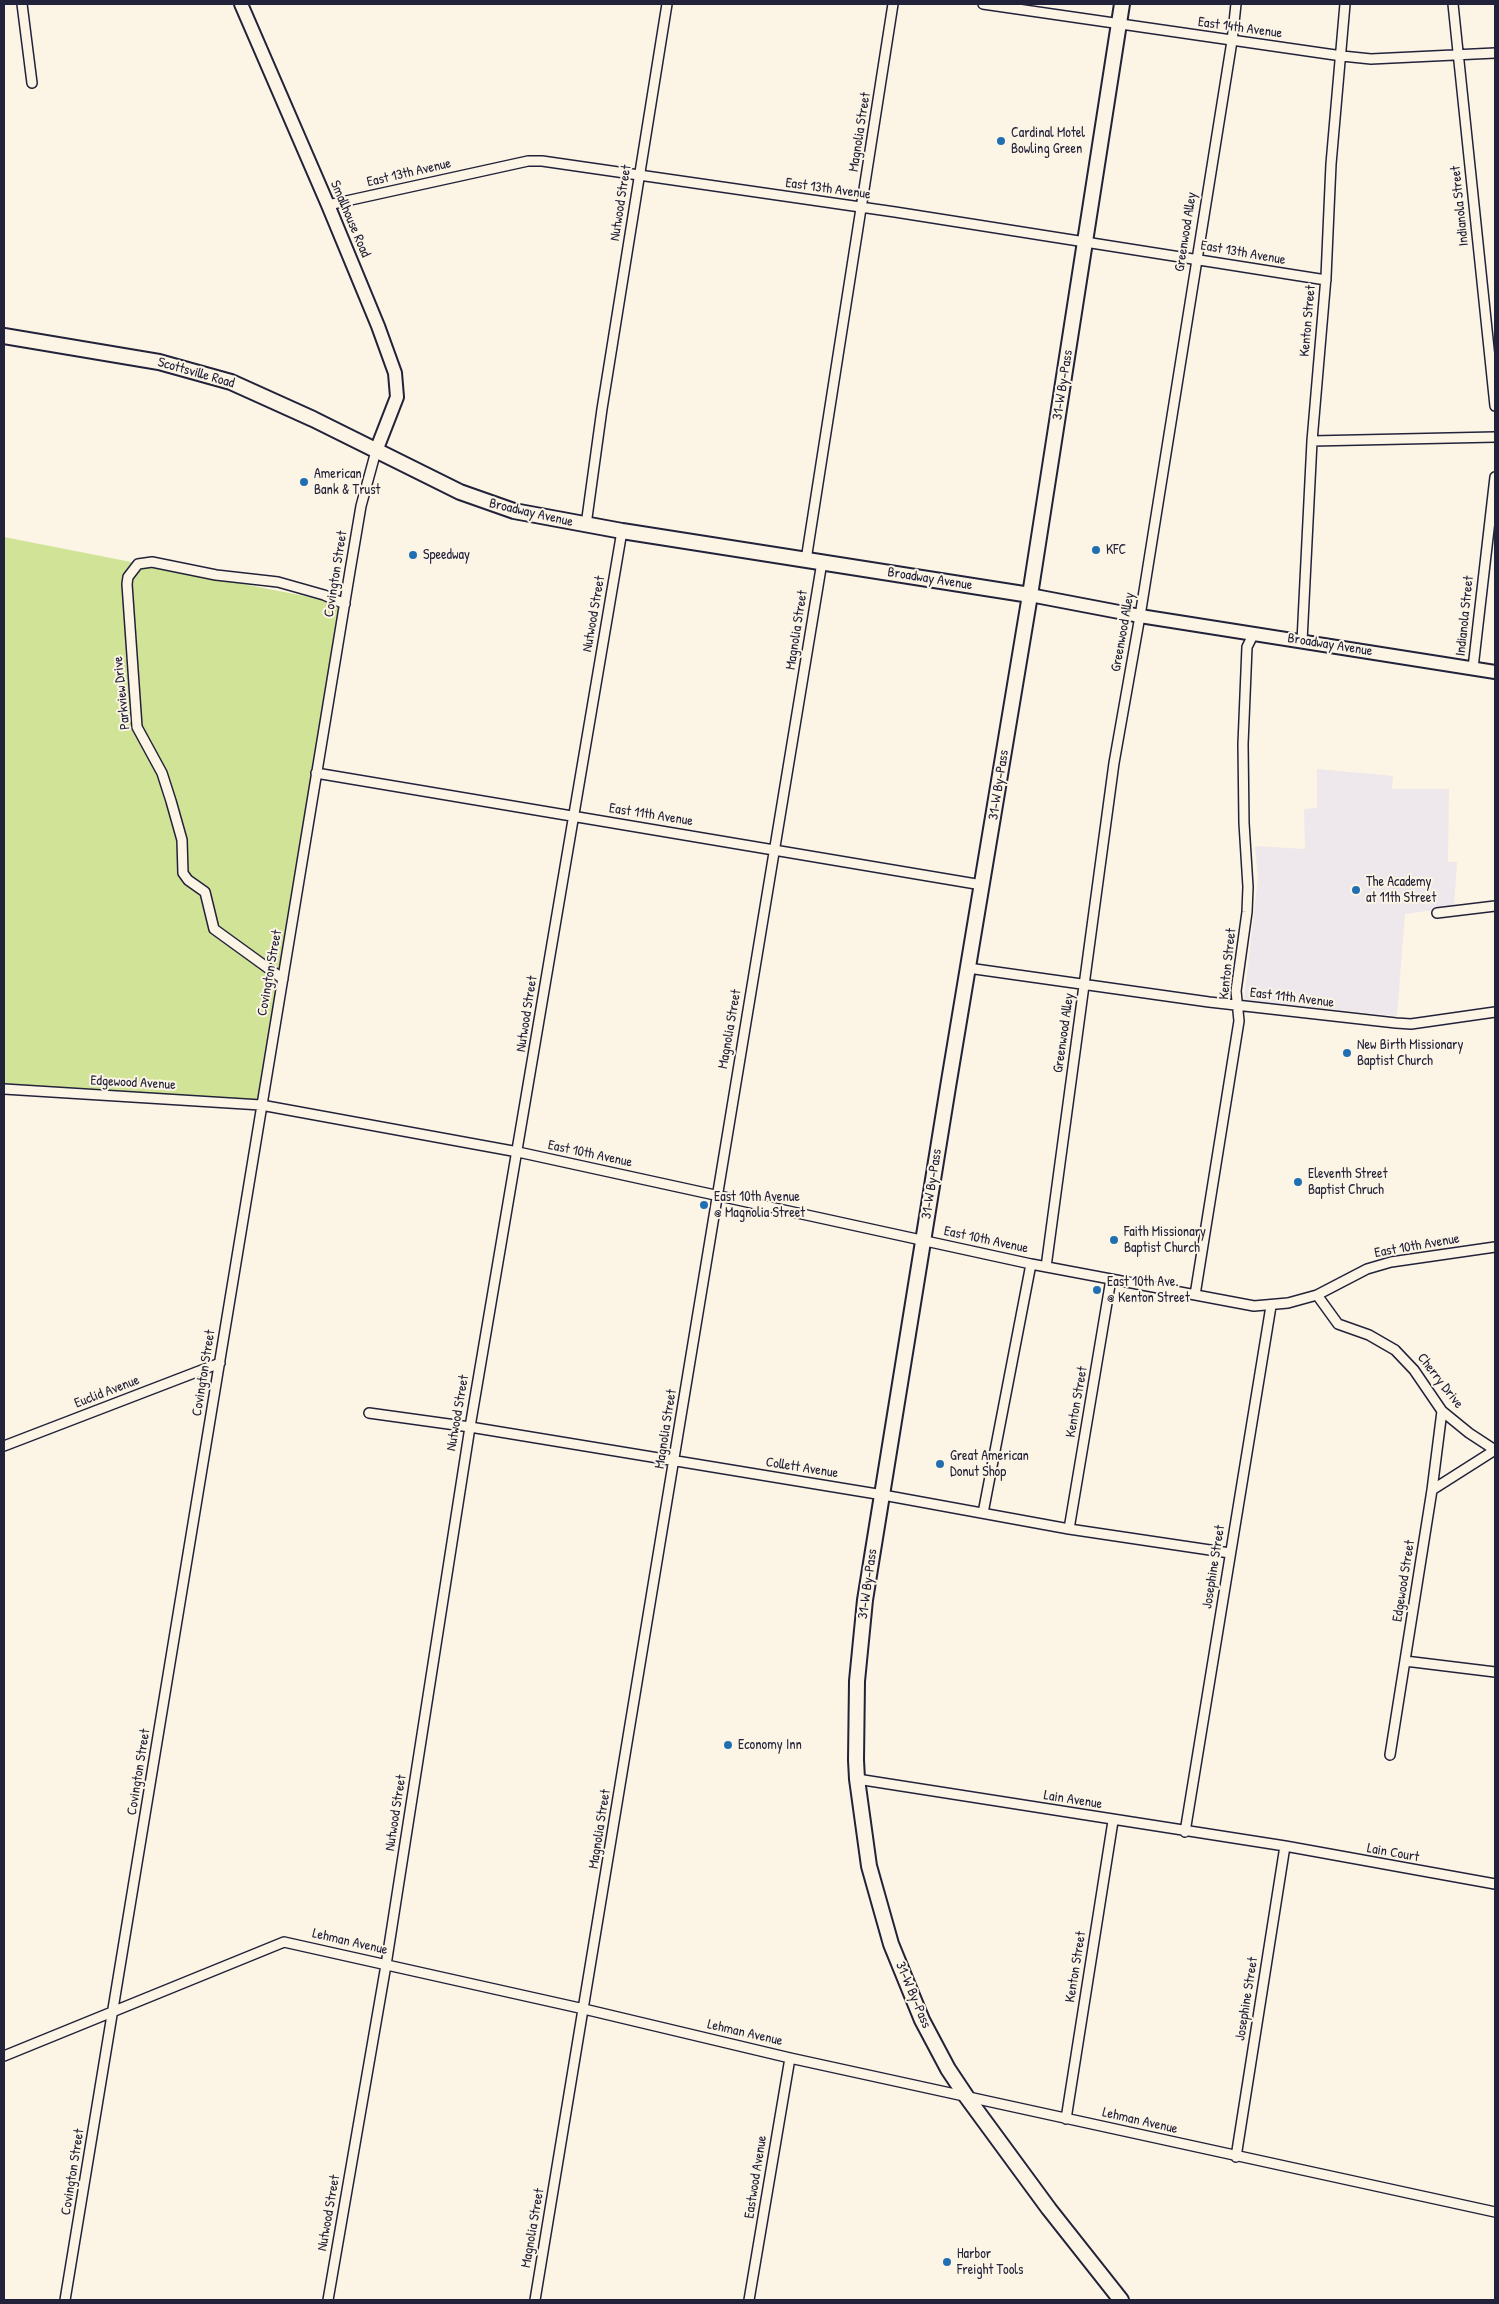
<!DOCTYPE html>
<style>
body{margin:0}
#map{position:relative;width:1499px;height:2304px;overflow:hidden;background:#fcf5e5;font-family:"Patrick Hand",sans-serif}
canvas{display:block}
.frame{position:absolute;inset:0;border:5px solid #22223b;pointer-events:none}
</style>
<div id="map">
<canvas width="1499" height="2304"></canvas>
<div class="frame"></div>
</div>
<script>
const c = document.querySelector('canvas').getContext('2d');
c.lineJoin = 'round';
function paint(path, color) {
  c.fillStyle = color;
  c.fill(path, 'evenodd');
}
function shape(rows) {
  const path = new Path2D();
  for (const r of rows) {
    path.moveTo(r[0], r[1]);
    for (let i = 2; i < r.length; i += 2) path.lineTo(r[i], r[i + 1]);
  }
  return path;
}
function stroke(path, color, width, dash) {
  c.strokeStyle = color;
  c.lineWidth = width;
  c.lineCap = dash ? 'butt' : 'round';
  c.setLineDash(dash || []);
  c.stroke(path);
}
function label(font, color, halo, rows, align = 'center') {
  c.font = font + ' "Patrick Hand",sans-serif';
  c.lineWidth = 4;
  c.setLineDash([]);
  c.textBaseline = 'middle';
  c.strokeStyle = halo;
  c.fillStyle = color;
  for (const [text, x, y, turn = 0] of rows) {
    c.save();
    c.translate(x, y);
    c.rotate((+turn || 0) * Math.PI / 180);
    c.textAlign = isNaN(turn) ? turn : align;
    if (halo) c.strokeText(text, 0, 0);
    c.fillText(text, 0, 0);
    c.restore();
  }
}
paint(shape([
 [1317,769,1393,776,1392,789,1449,789,1448,862,1457,862,1454,907,1405,914,1397,1016,1244,1000,1258,878,1255,846,1305,849,1304,809,1317,808]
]), '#eee7eb');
paint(shape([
 [4,537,345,604,261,1105,4,1087]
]), '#d0e397');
const street = shape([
 [22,4,32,83],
 [983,4,1342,56,1371,59,1495,53],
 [1453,4,1495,406],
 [328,205,528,161,542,161,895,212,1326,280],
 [1312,441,1495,437],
 [586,525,602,409,667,4],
 [806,560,893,4],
 [1302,641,1312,441,1326,277,1331,164,1345,4],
 [1473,668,1495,477],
 [316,773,982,885],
 [1437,913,1495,906],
 [968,968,1209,1002,1396,1023,1411,1024,1495,1012],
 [283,979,214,929,205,892,188,880,183,873,182,840,171,801,162,773,137,727,127,584,128,577,138,564,152,562,216,575,278,582,324,595,345,604],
 [4,1089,261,1105,518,1152,1031,1264,1254,1306,1288,1303,1317,1295,1367,1269,1391,1262,1495,1247],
 [1046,1267,1114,763,1140,616,1232,41,1236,4],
 [1195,1295,1239,1021,1236,991,1247,912,1248,887,1244,823,1243,744,1247,647,1254,633],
 [1317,1295,1338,1324,1369,1335,1395,1350,1414,1370,1442,1411,1469,1433,1495,1450],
 [369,1413,470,1427,883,1495,1069,1529,1230,1553],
 [4,1446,220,1363],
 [1432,1490,1495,1450],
 [983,1513,1031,1264],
 [1069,1529,1111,1279],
 [1405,1661,1495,1672],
 [1390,1755,1432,1490,1442,1411],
 [857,1779,1285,1846,1495,1884],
 [1185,1832,1271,1306],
 [4,2056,284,1942,584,2009,790,2058,1495,2212],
 [1066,2119,1113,1821],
 [1236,2157,1285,1846],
 [65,2300,350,571,361,506,376,451],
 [328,2300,386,1965,470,1427,622,531],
 [535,2300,822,562],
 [749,2300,790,2058]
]);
const secondary = shape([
 [241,4,328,205,378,326,395,373,397,397,376,451],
 [1030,595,1140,616,1495,672]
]);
const primary = shape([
 [4,336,159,362,231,382,313,419,460,492,514,511,622,531,1030,595],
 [1121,2300,1049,2209,966,2096,948,2069,922,2020,891,1944,869,1866,857,1779,856,1760,857,1681,865,1600,948,1087,1030,595,1122,4]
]);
stroke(street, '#22223b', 12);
stroke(secondary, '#22223b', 16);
stroke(primary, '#22223b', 18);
stroke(street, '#fcf5e5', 9);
stroke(secondary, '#fcf5e5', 12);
stroke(primary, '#fcf5e5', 14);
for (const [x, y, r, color] of [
 [1001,141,5,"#1f6fb2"],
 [304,482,5,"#1f6fb2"],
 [1096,550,5,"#1f6fb2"],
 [413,555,5,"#1f6fb2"],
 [1356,890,5,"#1f6fb2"],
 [1347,1053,5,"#1f6fb2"],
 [1298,1182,5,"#1f6fb2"],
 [704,1205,5,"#1f6fb2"],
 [1114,1240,5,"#1f6fb2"],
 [1097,1290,5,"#1f6fb2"],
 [940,1464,5,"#1f6fb2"],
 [728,1745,5,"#1f6fb2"],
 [947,2262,5,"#1f6fb2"]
]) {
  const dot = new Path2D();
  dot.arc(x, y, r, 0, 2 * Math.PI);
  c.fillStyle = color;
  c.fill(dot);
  stroke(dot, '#fcf5e5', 2);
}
label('14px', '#22223b', '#fcf5e5', [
 ["East 14th Avenue",1240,28,8],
 ["Magnolia Street",860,132,-81],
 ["East 13th Avenue",409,173,-13],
 ["East 13th Avenue",828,189,8],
 ["Nutwood Street",621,203,-81],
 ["Indianola Street",1460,206,-96],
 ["Smallhouse Road",350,219,67],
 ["Greenwood Alley",1186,232,-81],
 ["East 13th Avenue",1243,253,10],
 ["Kenton Street",1308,321,-85],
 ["Scottsville Road",196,373,16],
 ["31-W By-Pass",1063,385,-81],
 ["Broadway Avenue",531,513,13],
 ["Covington Street",336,574,-81],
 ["Broadway Avenue",930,579,9],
 ["Nutwood Street",594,614,-80],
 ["Indianola Street",1465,616,-84],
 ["Magnolia Street",797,630,-81],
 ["Greenwood Alley",1123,632,-80],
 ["Broadway Avenue",1330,645,9],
 ["Parkview Drive",122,693,-96],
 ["31-W By-Pass",999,785,-81],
 ["East 11th Avenue",651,815,9],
 ["Kenton Street",1228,964,-84],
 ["Covington Street",270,973,-80],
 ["East 11th Avenue",1292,998,7],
 ["Nutwood Street",527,1014,-81],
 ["Magnolia Street",730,1029,-80],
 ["Greenwood Alley",1064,1033,-82],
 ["Edgewood Avenue",133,1083,3],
 ["East 10th Avenue",590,1154,12],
 ["31-W By-Pass",932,1184,-81],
 ["East 10th Avenue",986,1240,12],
 ["East 10th Avenue",1417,1246,-10],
 ["Covington Street",204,1373,-81],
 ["Cherry Drive",1440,1381,52],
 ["Euclid Avenue",107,1392,-21],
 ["Kenton Street",1077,1402,-80],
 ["Nutwood Street",458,1413,-80],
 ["Magnolia Street",666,1429,-81],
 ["Collett Avenue",802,1468,9],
 ["Josephine Street",1214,1567,-81],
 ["Edgewood Street",1404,1581,-81],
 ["31-W By-Pass",868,1584,-82],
 ["Covington Street",139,1772,-81],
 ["Lain Avenue",1073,1800,9],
 ["Nutwood Street",396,1813,-81],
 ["Magnolia Street",600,1829,-81],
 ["Lain Court",1393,1853,10],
 ["Lehman Avenue",350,1942,13],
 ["Kenton Street",1076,1967,-81],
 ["31-W By-Pass",913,1995,67],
 ["Josephine Street",1247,1999,-81],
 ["Lehman Avenue",745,2033,13],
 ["Lehman Avenue",1140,2121,13],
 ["Covington Street",73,2172,-81],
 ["Eastwood Avenue",756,2177,-81],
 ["Nutwood Street",329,2213,-80],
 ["Magnolia Street",533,2228,-80]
]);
label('14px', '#22223b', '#fcf5e5', [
 ["Cardinal Motel",1011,133],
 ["Bowling Green",1011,149],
 ["American",314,474],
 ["Bank & Trust",314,490],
 ["KFC",1106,550],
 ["Speedway",423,555],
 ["The Academy",1366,882],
 ["at 11th Street",1366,898],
 ["New Birth Missionary",1357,1045],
 ["Baptist Church",1357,1061],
 ["Eleventh Street",1308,1174],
 ["Baptist Chruch",1308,1190],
 ["East 10th Avenue",714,1197],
 ["@ Magnolia Street",714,1213],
 ["Faith Missionary",1124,1232],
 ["Baptist Church",1124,1248],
 ["East 10th Ave.",1107,1282],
 ["@ Kenton Street",1107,1298],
 ["Great American",950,1456],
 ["Donut Shop",950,1472],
 ["Economy Inn",738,1745],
 ["Harbor",957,2254],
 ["Freight Tools",957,2270]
], 'left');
</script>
